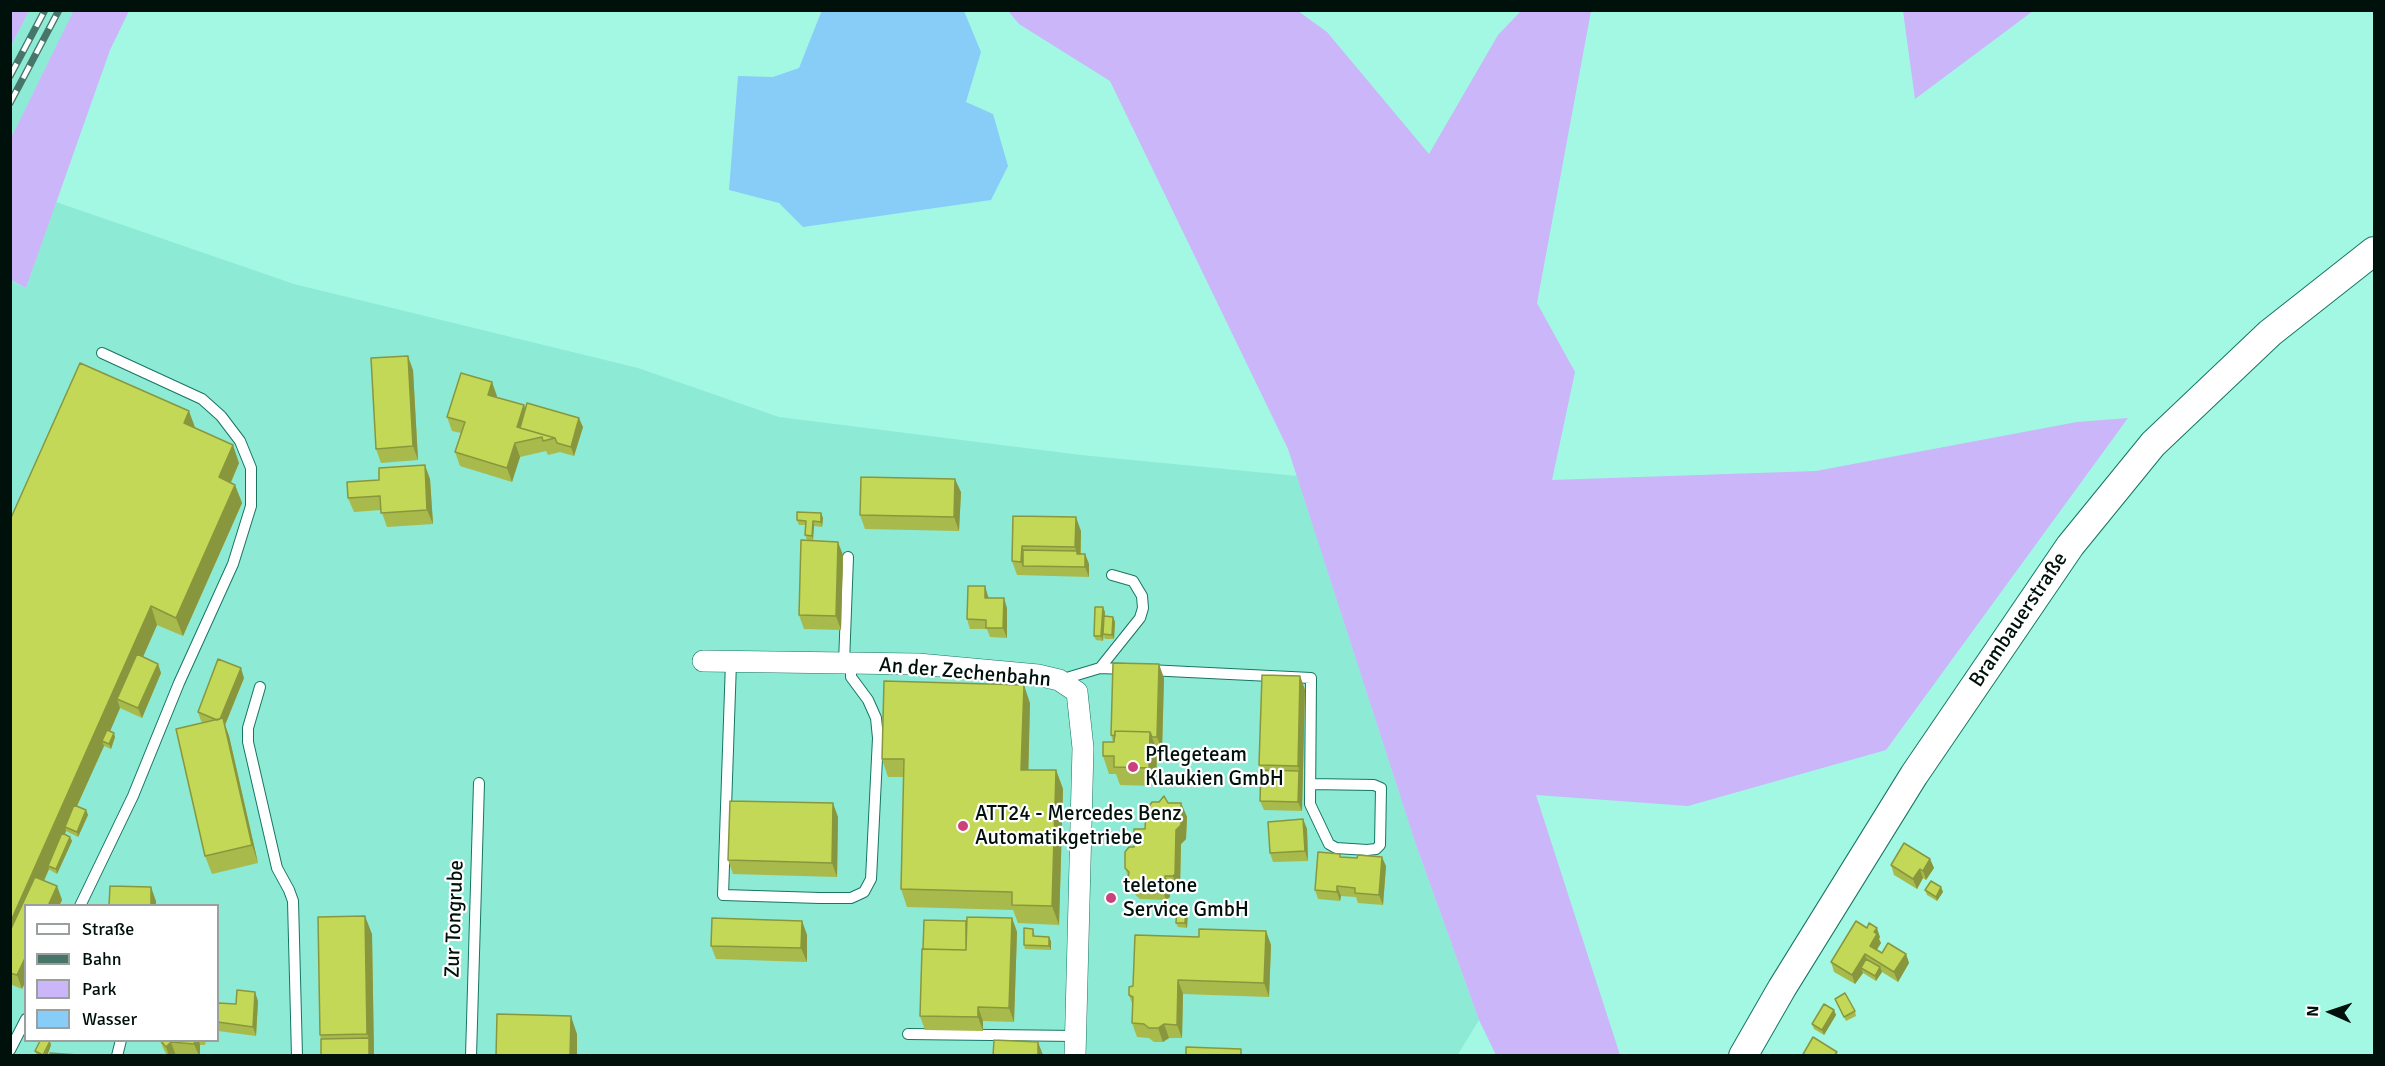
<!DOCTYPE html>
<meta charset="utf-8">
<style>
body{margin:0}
#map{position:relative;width:2385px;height:1066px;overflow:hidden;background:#a3f8e4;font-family:Signika,sans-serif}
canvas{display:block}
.frame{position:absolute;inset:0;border:12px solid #00110c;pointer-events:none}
.legend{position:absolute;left:24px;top:904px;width:195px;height:138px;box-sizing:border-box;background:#fff;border:2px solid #99a09e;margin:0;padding:8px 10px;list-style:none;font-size:18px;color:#00110c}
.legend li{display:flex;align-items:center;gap:12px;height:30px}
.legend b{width:30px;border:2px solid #99a09e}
.north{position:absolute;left:2301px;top:982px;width:60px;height:60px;-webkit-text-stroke:4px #fff;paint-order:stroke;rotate:273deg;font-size:16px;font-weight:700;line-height:24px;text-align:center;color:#00110c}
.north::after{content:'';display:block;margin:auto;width:21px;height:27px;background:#00110c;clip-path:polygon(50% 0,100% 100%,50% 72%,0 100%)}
</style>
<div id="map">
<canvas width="2385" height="1066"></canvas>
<div class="frame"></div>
<ul class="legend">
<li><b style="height:8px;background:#fff"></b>Straße</li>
<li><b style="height:8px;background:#47756a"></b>Bahn</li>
<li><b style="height:16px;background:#cab6f9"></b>Park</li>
<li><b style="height:16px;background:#88ccf8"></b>Wasser</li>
</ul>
<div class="north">N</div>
</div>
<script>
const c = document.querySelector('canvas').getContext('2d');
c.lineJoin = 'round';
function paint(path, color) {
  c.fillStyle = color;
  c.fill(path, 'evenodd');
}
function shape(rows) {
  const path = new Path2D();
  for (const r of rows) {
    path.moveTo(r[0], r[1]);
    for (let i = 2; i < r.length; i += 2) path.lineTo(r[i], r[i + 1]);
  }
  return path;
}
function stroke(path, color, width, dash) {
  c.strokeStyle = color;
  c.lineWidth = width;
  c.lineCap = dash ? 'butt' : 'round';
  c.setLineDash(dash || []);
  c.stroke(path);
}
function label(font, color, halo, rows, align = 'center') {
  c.font = font + ' Signika,sans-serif';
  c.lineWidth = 4.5;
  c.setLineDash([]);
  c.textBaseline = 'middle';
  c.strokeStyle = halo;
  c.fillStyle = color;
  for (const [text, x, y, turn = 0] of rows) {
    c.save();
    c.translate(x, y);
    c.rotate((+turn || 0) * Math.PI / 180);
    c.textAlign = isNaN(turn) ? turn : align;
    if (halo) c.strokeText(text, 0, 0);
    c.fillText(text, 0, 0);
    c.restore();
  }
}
paint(shape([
 [29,11,74,11,11,138,11,46],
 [56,202,294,284,638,368,779,417,1081,455,1297,476,1416,845,1479,1020,1457,1056,11,1055,10,280,26,288],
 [26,906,218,906,218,1040,26,1040]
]), '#8dead5');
paint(shape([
 [11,10,29,11,11,46,10,11],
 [74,10,129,11,110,50,26,288,11,280,11,138],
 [1008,11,1298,11,1327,32,1429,154,1498,35,1521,11,1591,11,1537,303,1575,372,1552,480,1816,471,2077,422,2128,418,1886,750,1688,806,1536,795,1620,1055,1496,1055,1479,1020,1416,845,1288,449,1110,81,1019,24],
 [1903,11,1903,10,2033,11,1915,99]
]), '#cab6f9');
paint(shape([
 [822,10,964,11,981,52,966,102,993,114,1008,166,991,200,803,227,779,203,729,190,738,76,773,77,799,68]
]), '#88ccf8');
const service = shape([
 [731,662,723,895,820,898,851,898,864,892,871,879,878,738,876,718,868,700,851,677,851,663],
 [844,663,848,557],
 [1100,668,1140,618,1143,608,1142,596,1133,581,1112,575],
 [1148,670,1311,678,1310,804,1329,844,1336,848,1367,850,1376,849,1380,845,1381,788,1374,785,1310,784],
 [1060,680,1100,668,1126,669],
 [260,687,248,728,248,742,277,868,289,890,293,901,297,1056],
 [80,906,133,796,179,683,233,564,251,506,251,468,240,441,221,416,202,399,102,353],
 [908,1034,1076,1036],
 [10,1050,26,1019],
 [117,1056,121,1040],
 [471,1056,479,783]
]);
const minor = shape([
 [703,661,918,664,1038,675,1059,680,1077,692,1083,748,1075,1056]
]);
const secondary = shape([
 [1743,1056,1782,988,1914,775,2070,546,2153,444,2270,333,2374,251]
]);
stroke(service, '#177564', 12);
stroke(minor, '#177564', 22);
stroke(secondary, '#177564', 30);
stroke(service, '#fff', 10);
stroke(minor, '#fff', 21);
stroke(secondary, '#fff', 28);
const rail = shape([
 [10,76,45,10],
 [10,103,59,10]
]);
stroke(rail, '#47756a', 7);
stroke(rail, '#fff', 4.5, [14]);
paint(shape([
 [413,370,418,460,381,463,376,449],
 [492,382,496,398,525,410,583,427,574,456,560,452,548,455,546,451,520,457,512,482,460,466,455,452,461,433,452,431,447,417],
 [195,428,239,463,231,483,235,485,242,503,183,636,157,625,143,657,158,664,161,673,142,718,120,708,110,731,115,737,111,749,104,746,77,806,86,810,88,815,78,837,66,831,65,834,70,837,72,841,57,874,50,870,49,869,44,881,57,886,62,900,59,906,26,906,22,989,10,984,10,520],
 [430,479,433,524,387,527,381,510,354,512,348,498],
 [961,492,959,531,865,529,860,515],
 [821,513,823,518,822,527,814,526,813,540,807,540,805,535,806,525,799,525,797,520],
 [1013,516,1081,531,1081,554,1085,554,1089,564,1089,577,1017,575,1012,561],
 [843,555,841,630,804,629,799,615],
 [988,596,989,598,1007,608,1007,638,990,637,987,629,970,629,967,619],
 [1105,612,1103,641,1096,640,1094,636],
 [1113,617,1115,622,1114,639,1105,639,1103,634],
 [1300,676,1305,690,1302,811,1264,810,1260,801,1261,770,1259,765],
 [244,678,225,725,229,736,258,863,212,874,205,856,204,723,201,721,198,712],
 [1164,678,1162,751,1157,751,1156,786,1120,785,1116,774,1109,774,1103,756,1113,742,1111,735],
 [1030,703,1028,770,1056,770,1063,789,1059,925,1018,923,1013,910,907,907,901,889,904,777,888,777,882,759],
 [1168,803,1181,803,1187,817,1186,839,1181,844,1180,887,1178,890,1170,890,1170,897,1166,900,1140,899,1133,893,1125,868,1134,847,1145,829],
 [838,817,837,877,733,874,728,860],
 [1303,819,1307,829,1308,861,1273,862,1270,853],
 [1341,857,1386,866,1383,905,1358,903,1356,897,1341,896,1340,901,1318,899,1315,890],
 [1930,859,1934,868,1926,880,1923,878,1917,889,1894,875,1891,865],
 [1941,887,1943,892,1937,901,1927,895,1925,890],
 [1188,910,1187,928,1178,927,1176,923],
 [1012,918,1017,932,1014,1022,983,1021,983,1031,925,1030,920,1016,923,949,966,921],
 [802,921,807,935,807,962,716,959,711,946],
 [1033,929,1035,936,1051,941,1051,950,1025,949,1024,945],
 [1266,931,1271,945,1269,997,1183,994,1182,1038,1169,1038,1163,1042,1154,1042,1149,1038,1137,1037,1132,1023,1133,1006,1129,995,1133,986,1199,937],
 [372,934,374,1056,321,1039,320,1035],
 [1880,937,1879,939,1881,943,1877,950,1882,953,1906,954,1909,963,1898,982,1882,972,1876,981,1863,973,1855,984,1834,972,1831,962],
 [1835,999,1855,1011,1856,1016,1846,1021],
 [258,1001,256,1036,218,1031,218,1003,236,1004],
 [1834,1010,1836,1015,1824,1035,1814,1029,1812,1024],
 [160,1041,206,1041,205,1045,200,1045,200,1056,167,1056],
 [51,1045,47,1056,37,1056,35,1051]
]), '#a8ba4b');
paint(shape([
 [408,356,413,370,418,460,413,446],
 [492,382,497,396,493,409,488,395],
 [524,405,529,419,525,433,517,427],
 [189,411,196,430,184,423],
 [579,418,583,427,574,456,571,447],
 [515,443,520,457,512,482,507,468],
 [233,445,239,463,225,495,219,477],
 [425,465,430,479,433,524,427,510],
 [955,479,961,492,959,531,954,517],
 [235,485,242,503,183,636,176,618],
 [821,513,823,518,822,527,821,522],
 [1076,517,1081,531,1080,564,1075,547],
 [813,521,814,526,813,540,812,536],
 [838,542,843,555,841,630,836,616],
 [1022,546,1027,560,1023,566,1021,562],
 [1085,554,1089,564,1089,577,1085,567],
 [985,586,988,596,989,608,985,598],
 [1004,598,1007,608,1007,638,1003,628],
 [151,606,157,625,123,702,117,699,120,708,105,743,102,741,104,746,67,828,65,827,66,831,50,867,48,866,49,869,10,957,10,923],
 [1103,607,1105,612,1103,641,1101,636],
 [1113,617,1115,622,1114,639,1112,635],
 [158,664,161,673,142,718,138,708],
 [1159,664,1164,678,1162,751,1157,737],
 [241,668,244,678,225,725,229,736,258,863,252,845,219,721],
 [1300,676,1305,690,1302,811,1298,802,1299,771,1298,766],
 [1024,685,1030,703,1028,788,1021,770],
 [1150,732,1157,751,1156,786,1149,768],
 [114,733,115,737,111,749,109,744],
 [1056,770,1063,789,1059,925,1052,906],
 [833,803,838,817,837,877,832,863],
 [1181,803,1187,817,1186,839,1181,844,1180,887,1178,890,1173,876,1176,830],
 [86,810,88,815,78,837,77,832],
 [1303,819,1307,829,1308,861,1305,851],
 [70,837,72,841,57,874,56,869],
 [1382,857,1386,866,1383,905,1379,895],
 [1930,859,1934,868,1926,880,1923,871],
 [1920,869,1923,878,1917,889,1913,879],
 [1165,876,1170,890,1170,897,1166,900,1161,886],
 [57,886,62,900,59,906,48,906],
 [1337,886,1341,896,1340,901,1337,892],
 [151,887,156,901,156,906,151,906],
 [1941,887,1943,892,1937,901,1936,897],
 [1186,905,1188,910,1187,928,1185,923],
 [365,916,372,934,374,1056,369,1056,369,1038,367,1034],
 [1012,918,1017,932,1014,1022,1009,1008],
 [802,921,807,935,807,962,801,948],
 [1877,928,1880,937,1879,939,1881,943,1873,955,1870,946,1874,932],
 [1266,931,1271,945,1269,997,1264,983],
 [1049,937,1051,941,1051,950,1049,946],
 [1865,954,1868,964,1861,968,1863,973,1855,984,1852,975],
 [1906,954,1909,963,1898,982,1894,972],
 [26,956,26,981,22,989,17,975],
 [1880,967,1882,972,1876,981,1875,976],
 [1178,980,1183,994,1182,1038,1177,1025],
 [255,992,258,1001,256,1036,253,1027],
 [978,1007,983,1021,983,1031,978,1017],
 [1834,1010,1836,1015,1824,1035,1822,1030],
 [571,1016,577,1034,577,1056,570,1056],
 [1164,1024,1169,1038,1163,1042,1158,1028],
 [50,1041,51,1045,47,1056,44,1056],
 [195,1041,199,1041,200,1045,200,1056,199,1056,194,1044],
 [171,1042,176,1056,169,1056,166,1047],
 [1038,1042,1043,1055,1043,1056,1038,1056]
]), '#88973d');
const building = shape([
 [408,356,413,446,376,449,371,358,408,356],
 [80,363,189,411,184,423,233,445,219,477,235,485,176,618,151,606,10,923,10,520,80,363],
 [461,373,492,382,488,395,524,405,517,427,555,438,543,441,542,437,515,443,507,468,455,452,465,422,447,417,461,373],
 [527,403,579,418,571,447,557,443,555,438,520,428,527,403],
 [425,465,427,510,381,513,380,496,348,498,347,482,379,480,379,468,425,465],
 [861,477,955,479,954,517,860,515,861,477],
 [797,512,821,513,821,522,813,521,812,536,805,535,806,521,797,520,797,512],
 [1013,516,1076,517,1075,547,1022,546,1021,562,1012,561,1013,516],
 [801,540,838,542,836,616,799,615,801,540],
 [1023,550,1077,551,1077,554,1085,554,1085,567,1023,566,1023,550],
 [968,586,985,586,985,598,1004,598,1003,628,986,628,986,620,967,619,968,586],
 [1095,607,1103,607,1101,636,1094,636,1095,607],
 [1104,616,1113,617,1112,635,1103,634,1104,616],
 [137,654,158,664,138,708,117,699,137,654],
 [218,659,241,668,220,719,217,720,198,712,218,659],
 [1113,663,1159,664,1157,737,1152,737,1150,732,1115,731,1115,736,1111,735,1113,663],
 [1262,675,1300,676,1298,766,1259,765,1262,675],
 [884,681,1024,685,1021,770,1056,770,1052,906,1012,905,1012,892,901,889,904,759,882,759,884,681],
 [223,718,252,845,205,856,176,729,223,718],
 [107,730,114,733,109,744,102,741,107,730],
 [1115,731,1150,732,1149,768,1114,767,1114,756,1103,756,1103,742,1114,742,1115,731],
 [1261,770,1299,771,1298,802,1260,801,1261,770],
 [1164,796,1168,803,1181,803,1181,825,1176,830,1175,874,1173,876,1165,876,1165,883,1161,886,1135,886,1128,879,1129,872,1125,868,1125,852,1129,847,1134,847,1134,829,1145,829,1146,812,1150,812,1150,805,1152,802,1159,802,1164,796],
 [730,801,833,803,832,863,728,860,730,801],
 [74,805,86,810,77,832,65,827,74,805],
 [1303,819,1305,851,1270,853,1268,822,1303,819],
 [62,833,70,837,56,869,48,866,62,833],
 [1904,843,1930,859,1923,871,1920,869,1913,879,1891,865,1904,843],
 [1318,852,1340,854,1340,857,1357,858,1358,855,1382,857,1379,895,1355,893,1355,888,1337,886,1337,892,1315,890,1318,852],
 [35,877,57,886,48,906,26,906,26,956,17,975,10,973,10,931,35,877],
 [1931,881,1941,887,1936,897,1925,890,1931,881],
 [110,886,151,887,151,906,109,906,110,886],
 [1177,905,1186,905,1185,923,1176,923,1177,905],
 [365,916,367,1034,320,1035,318,917,365,916],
 [967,917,1012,918,1009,1008,978,1007,978,1017,920,1016,922,949,966,950,967,917],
 [712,918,802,921,801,948,711,946,712,918],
 [924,920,966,921,966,950,923,949,924,920],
 [1856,921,1867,928,1869,923,1877,928,1874,932,1877,934,1870,946,1882,953,1888,943,1906,954,1894,972,1865,954,1852,975,1831,962,1856,921],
 [1024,928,1033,929,1033,936,1049,937,1049,946,1024,945,1024,928],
 [1199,929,1266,931,1264,983,1178,980,1177,1025,1164,1024,1158,1028,1149,1028,1144,1024,1132,1023,1133,997,1129,995,1129,987,1133,986,1135,935,1199,937,1199,929],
 [1866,959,1880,967,1875,976,1861,968,1866,959],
 [237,990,255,992,253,1027,218,1022,218,1003,236,1004,237,990],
 [1845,993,1855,1011,1844,1017,1835,999,1845,993],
 [1824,1004,1834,1010,1822,1030,1812,1024,1824,1004],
 [497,1014,571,1016,570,1056,496,1056,497,1014],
 [1813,1037,1837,1052,1834,1056,1802,1056,1813,1037],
 [369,1038,369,1056,321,1056,321,1039,369,1038],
 [994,1040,1038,1042,1038,1056,993,1056,994,1040],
 [40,1041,50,1041,43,1055,35,1051,40,1041],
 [161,1041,195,1041,194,1044,171,1042,166,1047,161,1041],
 [1186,1047,1241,1049,1241,1056,1186,1056,1186,1047],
 [50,1053,78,1055,78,1056,50,1056,50,1053]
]);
paint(building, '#c3d857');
stroke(building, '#88973d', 1.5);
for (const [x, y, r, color] of [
 [1133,767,6,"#ca417c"],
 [963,826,6,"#ca417c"],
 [1111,898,6,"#ca417c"]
]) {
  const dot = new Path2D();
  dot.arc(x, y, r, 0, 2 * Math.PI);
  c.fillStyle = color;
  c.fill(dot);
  stroke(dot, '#fff', 2);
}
label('21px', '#00110c', '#fff', [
 ["Brambauerstraße",2019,620,-56],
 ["An der Zechenbahn",965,673,5],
 ["Zur Tongrube",455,919,-88]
]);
label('21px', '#00110c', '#fff', [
 ["Pflegeteam",1145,755],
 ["Klaukien GmbH",1145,779],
 ["ATT24 - Mercedes Benz",975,814],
 ["Automatikgetriebe",975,838],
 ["teletone",1123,886],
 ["Service GmbH",1123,910]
], 'left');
</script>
